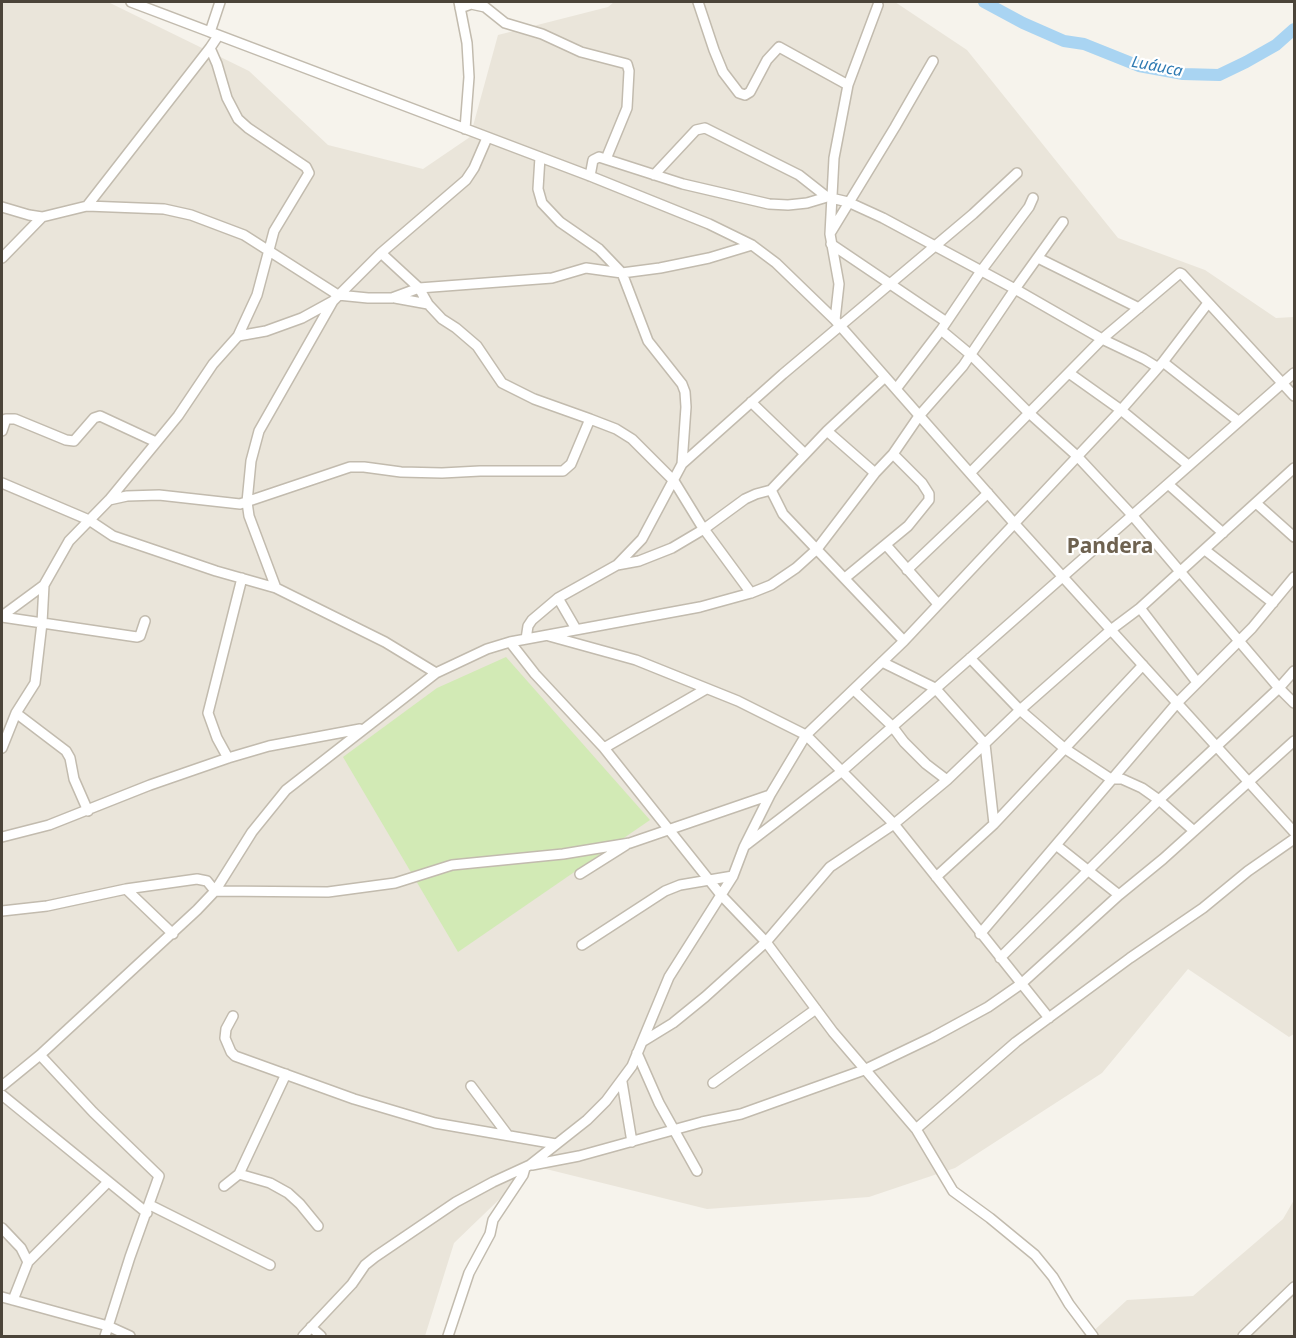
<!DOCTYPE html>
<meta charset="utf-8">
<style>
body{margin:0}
#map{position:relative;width:1296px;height:1338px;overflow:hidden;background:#f6f3ec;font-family:"Noto Sans",sans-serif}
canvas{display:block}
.frame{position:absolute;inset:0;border:3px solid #4b4439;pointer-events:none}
</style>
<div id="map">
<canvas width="1296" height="1338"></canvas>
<div class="frame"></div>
</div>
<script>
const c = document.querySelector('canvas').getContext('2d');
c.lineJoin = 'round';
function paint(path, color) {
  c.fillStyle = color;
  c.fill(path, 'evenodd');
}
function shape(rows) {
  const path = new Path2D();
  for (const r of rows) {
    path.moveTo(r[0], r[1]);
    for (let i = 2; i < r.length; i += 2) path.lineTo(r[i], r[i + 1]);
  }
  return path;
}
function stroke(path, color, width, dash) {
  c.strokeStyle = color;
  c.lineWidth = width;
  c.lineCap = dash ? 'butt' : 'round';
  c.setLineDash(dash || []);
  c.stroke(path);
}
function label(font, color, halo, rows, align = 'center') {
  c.font = font + ' "Noto Sans",sans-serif';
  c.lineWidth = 4.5;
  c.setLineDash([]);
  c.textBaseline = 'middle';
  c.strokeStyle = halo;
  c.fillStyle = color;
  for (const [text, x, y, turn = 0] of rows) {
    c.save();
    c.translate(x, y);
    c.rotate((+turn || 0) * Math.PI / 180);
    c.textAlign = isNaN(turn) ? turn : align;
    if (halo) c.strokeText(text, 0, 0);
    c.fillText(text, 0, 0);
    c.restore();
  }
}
paint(shape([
 [2,2,108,2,249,71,328,145,423,169,470,137,498,35,608,7,614,2,895,2,967,50,1118,238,1205,270,1276,318,1294,317,1294,1034,1289,1037,1188,969,1102,1073,955,1168,869,1197,707,1209,530,1165,508,1191,454,1243,425,1336,2,1336],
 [1294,1200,1294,1336,1088,1336,1127,1300,1193,1296,1283,1219]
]), '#eae5da');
paint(shape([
 [506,657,650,820,458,952,343,757,437,688]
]), '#d2eab5');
stroke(shape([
 [984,2,1023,23,1064,41,1084,44,1139,66,1183,74,1219,75,1246,62,1276,45,1294,29]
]), '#a9d4f2', 12);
const minor = shape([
 [131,2,590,176,709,224,752,245,776,263,835,320,1014,523,1294,832],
 [459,2,467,43,469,77,465,129],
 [698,2,714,50,723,72,739,93,745,95,750,92,767,60,779,47,848,85],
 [460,8,471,4,485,7,505,23,542,34,581,52,627,64,629,71,627,108,606,159],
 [210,32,220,2],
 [210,48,217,64,227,98,238,119,248,128,306,167,309,173,274,231,257,295,238,336],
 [654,175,696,130,705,128,799,175,827,197,848,202,883,218,1015,289,1102,339,1144,359,1157,367],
 [590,176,593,160,599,157,683,184,769,204,788,205,807,203,827,197],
 [87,206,210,48,218,36],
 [2,207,29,215,42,217],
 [831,232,895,127,933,61],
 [831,244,945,321],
 [381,253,419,288,428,304,442,319,456,328,477,346,502,383,534,399,590,419],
 [2,258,42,217,87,206,164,209,191,215,244,235,338,295,368,298,392,298,419,288,552,278,586,268,622,273,660,268,709,258,752,245],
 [1038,258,1139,308],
 [395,298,428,304],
 [835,320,839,284,830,234,834,158,848,85,878,5],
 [941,330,971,355,1028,412,1077,456,1132,515,1279,688,1294,703],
 [1163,362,1238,421],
 [1069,373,1121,410,1188,465],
 [885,377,827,431,771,490,783,514,904,641],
 [896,389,941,330,981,271,1029,207,1033,198],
 [751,402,804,453],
 [2,431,6,419,15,419,66,440,74,441,94,418,100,416,156,442],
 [827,431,875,473],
 [682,464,783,374,973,214,1017,173],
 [970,473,1102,339,1180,273,1182,274,1294,396],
 [2,483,89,520,113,536,216,571,276,588,385,642,436,673],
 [1168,484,1223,533],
 [109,500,127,496,159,495,240,504,350,467,364,467,401,472,442,473,480,471,563,471,571,464,590,419,616,429,632,439,674,481,701,525,751,593],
 [1256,503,1294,537],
 [886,545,938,604],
 [1205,550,1273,603],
 [617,565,639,561,672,548,704,529,745,499,756,494,771,490],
 [907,570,988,493],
 [845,578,908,526,929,500,929,494,922,483,893,454],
 [276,588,249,516,247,502,251,461,259,431,333,301],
 [558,598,576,629],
 [1140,608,1196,681],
 [2,616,44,585],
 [2,617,137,637,140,636,145,621],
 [549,636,636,660,738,701,806,735,894,824,1049,1018],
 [526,639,528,626,532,620,558,598,617,565,642,539,682,464,686,407,685,392,682,384,648,341,622,273,599,249,560,222,542,203,538,189,540,157],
 [510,642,535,674,604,748,721,895,766,942,833,1032,916,1129,1016,1042,1130,958,1203,908,1248,871,1294,839],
 [970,658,1020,710,1064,748,1111,779,1122,779,1142,788,1159,800,1194,831],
 [882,662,935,688,985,744,994,824],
 [854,690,892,726,904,742,926,764,947,780],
 [16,713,66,751,70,758,74,779,88,811],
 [2,748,16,713,35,683,42,623,44,585,69,541,109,500,178,416,213,364,238,336,266,331,302,318,333,301,381,253,466,180,474,168,487,138],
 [604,748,706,689],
 [228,758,217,738,208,713,242,578],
 [2,837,49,825,150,785,228,758,269,746,360,729],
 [746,845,841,772,1294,373],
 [1056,845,1119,895],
 [580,874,626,845],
 [936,877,994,824,1143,665],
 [126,889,173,934],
 [2,911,47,906,126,889,197,879,207,881,215,891,328,892,395,883,452,865,563,854,630,843,770,795],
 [980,934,1177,703,1252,628,1294,577],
 [582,945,665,891,680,885,733,876],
 [1000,958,1159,800,1279,688,1294,671],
 [233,1016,226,1029,225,1038,231,1052,235,1056,354,1099,435,1123,556,1144],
 [642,1042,673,1023,705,997,766,942,830,867,894,824,947,780,1020,710,1112,629,1140,608,1294,468],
 [637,1053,659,1103,697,1171],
 [40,1055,93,1112,159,1176,130,1257,105,1336],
 [622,1082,632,1142],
 [713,1083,816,1009],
 [2,1086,40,1055,197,910,215,891,252,832,286,790,436,673,487,649,510,642,700,607,751,593,771,585,796,568,817,549,875,473,893,454,919,416,963,366,1015,289,1063,222],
 [471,1086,507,1134],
 [2,1095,147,1213],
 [916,1129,953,1191,990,1218,1035,1255,1053,1277,1069,1304,1093,1336],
 [532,1165,579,1156,702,1122,741,1114,864,1070,933,1037,988,1007,1021,984,1119,895,1163,859,1294,741],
 [239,1174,270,1183,288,1193,300,1204,318,1226],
 [224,1186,239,1174,286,1074],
 [150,1205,270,1265],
 [2,1228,21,1248,28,1262,13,1300],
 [28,1262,108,1182],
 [2,1297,108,1326,130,1336],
 [311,1327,321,1336],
 [303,1336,352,1284,365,1265,375,1257,456,1202,493,1182,530,1165,587,1120,606,1101,632,1066,669,977,733,876,744,847,770,795,806,735,904,641,1121,410,1163,362,1208,303],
 [448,1336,469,1273,490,1234,493,1220,523,1175,525,1168],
 [1243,1336,1294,1287]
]);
stroke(minor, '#c2bbae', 12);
stroke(minor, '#fff', 9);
label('italic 16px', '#2e7ab2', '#fff', [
 ["Luáuca",1157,67,11]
]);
label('bold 21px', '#6e6250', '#fff', [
 ["Pandera",1110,547]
]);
</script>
